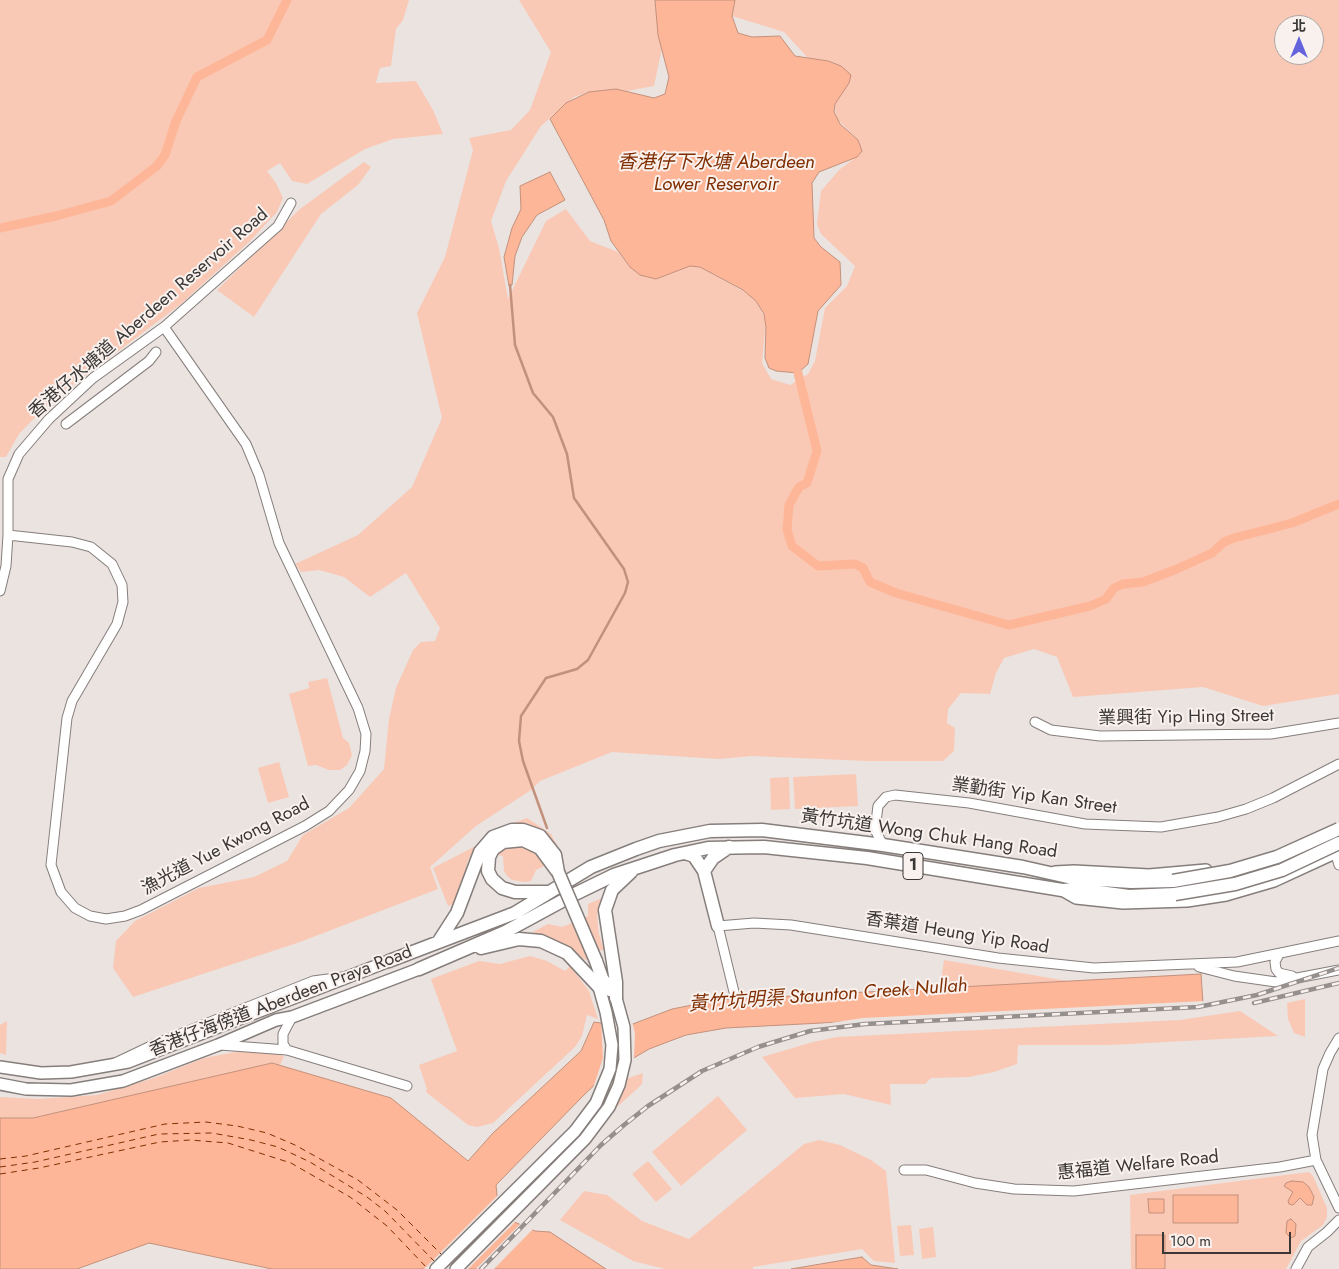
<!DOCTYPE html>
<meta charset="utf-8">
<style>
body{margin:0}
#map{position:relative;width:1339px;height:1269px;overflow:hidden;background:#ebe3e0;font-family:Jost,"Noto Sans TC",sans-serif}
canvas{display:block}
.north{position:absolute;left:1274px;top:15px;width:50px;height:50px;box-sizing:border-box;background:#f8f1ee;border:1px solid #aca7a4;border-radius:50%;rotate:0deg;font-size:14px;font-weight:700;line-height:20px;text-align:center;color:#3a3736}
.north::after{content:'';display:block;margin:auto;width:18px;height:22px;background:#6664dd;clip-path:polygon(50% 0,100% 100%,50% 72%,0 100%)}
.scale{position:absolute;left:1162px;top:1232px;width:129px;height:22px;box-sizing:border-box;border:2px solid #3a3736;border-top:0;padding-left:6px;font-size:15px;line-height:18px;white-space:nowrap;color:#3a3736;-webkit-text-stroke:4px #f8f1ee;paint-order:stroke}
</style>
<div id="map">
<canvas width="1339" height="1269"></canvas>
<div class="north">北</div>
<div class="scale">100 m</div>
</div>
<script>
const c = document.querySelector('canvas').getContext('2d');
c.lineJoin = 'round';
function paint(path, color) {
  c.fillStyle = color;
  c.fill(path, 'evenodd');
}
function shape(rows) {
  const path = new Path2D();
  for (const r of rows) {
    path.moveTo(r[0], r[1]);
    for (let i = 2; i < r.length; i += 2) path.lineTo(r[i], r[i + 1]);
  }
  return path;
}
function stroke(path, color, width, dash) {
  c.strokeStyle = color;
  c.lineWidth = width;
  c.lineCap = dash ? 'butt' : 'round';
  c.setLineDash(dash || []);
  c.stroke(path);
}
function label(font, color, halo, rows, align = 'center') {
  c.font = font + ' Jost,"Noto Sans TC",sans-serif';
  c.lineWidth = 4;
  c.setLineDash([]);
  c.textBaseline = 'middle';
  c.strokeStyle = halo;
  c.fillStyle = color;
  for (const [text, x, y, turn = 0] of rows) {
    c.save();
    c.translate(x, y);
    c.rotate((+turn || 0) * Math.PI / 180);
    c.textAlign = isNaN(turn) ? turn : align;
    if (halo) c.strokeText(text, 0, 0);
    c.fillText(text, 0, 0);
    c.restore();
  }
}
paint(shape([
 [0,0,409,0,403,20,396,29,391,66,380,68,376,83,416,81,433,110,443,134,393,139,365,149,307,184,292,181,280,163,267,171,276,183,283,198,277,212,249,242,181,304,49,403,19,434,6,457,0,457],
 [519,0,655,0,662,48,654,86,627,91,616,89,589,92,574,97,541,126,506,181,491,221,499,248,508,299,546,221,566,209,590,241,618,252,630,267,656,279,690,266,700,267,750,295,756,301,766,320,762,363,771,379,790,385,808,374,815,361,825,308,847,286,855,266,821,234,817,224,821,191,839,170,860,154,858,140,836,118,835,104,840,95,828,61,808,58,784,32,732,16,735,0,1339,0,1339,694,1263,706,1203,687,1073,697,1057,657,1034,649,1004,658,996,673,990,694,961,693,948,709,947,723,955,728,954,751,943,761,867,761,752,756,719,759,612,752,540,781,531,790,476,826,430,867,438,889,300,942,133,997,113,968,116,941,135,921,199,888,254,877,287,861,303,835,349,808,384,769,389,719,396,688,413,650,421,642,435,641,440,628,406,573,370,597,344,577,319,570,301,572,295,564,358,535,412,487,442,418,417,313,445,257,473,150,469,138,511,130,530,110,551,52],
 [1284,25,1314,25,1314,55,1284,55],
 [364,162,371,167,358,185,321,214,254,317,217,290,300,209],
 [327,678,343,738,349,743,352,755,347,765,340,770,329,770,316,765,308,766,289,694,309,688,308,682],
 [279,762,289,797,268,803,258,768],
 [856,774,858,806,795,809,793,777],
 [789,777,790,809,771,810,770,778],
 [527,818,551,834,563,857,536,870,531,881,525,882,512,880,507,876,504,871,503,856,474,850,468,860,457,903,448,906,433,868,489,839,496,829],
 [602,898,597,916,599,934,604,950,596,951,586,960,567,948,532,937,533,932,548,924,562,927,588,916,588,904],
 [530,956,547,961,565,971,570,966,589,991,598,1019,587,1015,582,1036,575,1047,493,1123,477,1127,468,1125,426,1092,427,1089,419,1065,457,1051,431,979,479,961,500,964],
 [944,960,1068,981,940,988],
 [1305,999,1305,1037,1294,1033,1288,1019,1287,1003],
 [1240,1011,1278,1036,1111,1045,1018,1045,1017,1064,994,1072,969,1077,931,1078,925,1084,890,1084,891,1105,844,1094,795,1098,762,1057,813,1042,837,1037,1180,1020],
 [7,1021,6,1055,0,1053,0,1025],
 [246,1050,262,1050,284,1056,280,1065,272,1063,33,1118,0,1118,0,1097,39,1099,97,1095,154,1078,204,1058],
 [643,1073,642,1084,637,1089,600,1122,528,1196,515,1184,529,1171,535,1161,617,1082],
 [718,1096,747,1130,681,1186,652,1152],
 [819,1140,840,1145,871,1160,886,1171,895,1263,874,1261,862,1249,753,1267,753,1269,665,1269,633,1261,560,1220,584,1191,607,1195,642,1221,689,1239,804,1144],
 [648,1161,672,1189,656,1202,632,1174],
 [1309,1172,1313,1176,1327,1208,1327,1217,1323,1225,1301,1241,1286,1269,1131,1269,1130,1195],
 [911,1225,914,1255,900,1256,897,1226],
 [933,1227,936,1257,922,1259,919,1229]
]), '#f9c9b6');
const water = shape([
 [655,0,735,0,732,16,738,33,752,37,780,36,795,56,828,61,841,66,851,75,849,83,835,104,834,112,840,124,858,140,862,151,857,157,819,172,812,183,814,238,821,247,840,262,841,285,818,311,808,364,798,373,776,371,769,368,765,358,766,327,764,314,756,301,743,290,700,267,690,266,656,279,640,275,630,267,611,241,604,220,550,119,566,103,589,92,616,89,654,98,665,94,669,77,658,35,655,0],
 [550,172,565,200,537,215,522,237,515,256,512,285,509,286,504,257,512,228,521,209,520,186,550,172],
 [1201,974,1203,1003,726,1028,686,1035,649,1049,605,1075,583,1096,496,1185,498,1205,512,1221,535,1231,550,1232,606,1269,272,1269,149,1243,77,1269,0,1269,0,1118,33,1118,272,1063,391,1098,468,1161,493,1133,581,1051,594,1022,625,1027,672,1009,718,1000,1201,974],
 [1292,1181,1303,1182,1309,1187,1314,1197,1312,1205,1307,1205,1300,1198,1293,1205,1289,1204,1288,1201,1293,1192,1284,1186,1286,1183,1292,1181],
 [1238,1195,1238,1223,1173,1223,1173,1195,1238,1195],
 [1148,1199,1164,1199,1164,1213,1149,1213,1148,1199],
 [1291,1219,1296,1224,1295,1236,1291,1238,1286,1233,1287,1221,1291,1219],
 [1136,1235,1165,1235,1165,1269,1136,1269,1136,1235],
 [862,1257,871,1265,898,1269,791,1269,862,1257]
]);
paint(water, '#feb698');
stroke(water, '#c3907b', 1);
paint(shape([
 [1205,1001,1203,1005,810,1026,863,1018],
 [601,1021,625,1024,632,1021,635,1033,634,1059,607,1077,592,1091,603,1058],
 [499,1194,505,1211,517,1220,468,1269,424,1269],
 [522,1222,534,1228,494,1269,476,1269]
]), '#ebe3e0');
stroke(shape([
 [510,285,515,345,533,393,553,417,567,454,574,498,624,569,628,582,625,593,588,660,577,669,546,678,521,716,519,741,523,761,547,828]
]), '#c3907b', 2.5);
stroke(shape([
 [0,228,56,216,111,201,157,166,165,155,176,121,197,77,267,40,287,0],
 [798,373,817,451,807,483,799,487,789,505,787,530,792,546,818,566,855,564,863,568,870,582,896,593,1009,625,1090,606,1106,599,1114,588,1123,584,1143,582,1177,569,1212,553,1224,542,1234,538,1292,523,1339,504]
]), '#feb698', 9);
stroke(shape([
 [0,1159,26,1156,165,1124,206,1122,237,1126,267,1133,295,1145,358,1180,397,1210,443,1256],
 [0,1167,35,1162,159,1134,212,1133,251,1140,278,1147,310,1162,367,1197,385,1211,435,1262],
 [0,1174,39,1168,160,1142,190,1140,228,1143,291,1163,350,1197,387,1226,428,1269]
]), '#802e00', 1, [6, 5]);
const minor = shape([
 [66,424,149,361,156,352],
 [8,535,72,542,91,547,112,564,122,585,123,602,117,624,72,701,67,718,51,865,61,892,75,908,90,916,106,919,125,916,141,910,305,826,329,811,349,790,360,771,365,751,366,734,358,708,279,543,259,475,246,444,164,327],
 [0,591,6,566,8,535,8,479,19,454,49,419,93,378,164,327,278,226,291,203],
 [1035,722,1051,730,1100,736,1271,734,1339,723],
 [883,845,875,830,878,806,886,797,895,795,969,803,1085,824,1161,827,1218,817,1246,809,1273,798,1339,764],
 [1334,848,1339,865],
 [1279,954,1275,962,1276,969,1279,973,1292,976],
 [1199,967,1234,976,1276,982,1339,970],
 [735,996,718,926,754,923,791,925,998,958,1094,968,1237,962,1339,941],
 [1339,1038,1330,1053,1323,1069,1312,1135,1316,1160,1339,1208],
 [220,1045,287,1050,407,1086],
 [287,1050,283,1044,283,1034,292,1017],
 [115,1063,155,1044,313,981,343,977],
 [904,1170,926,1170,975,1183,1014,1189,1074,1191,1280,1167,1316,1160],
 [1296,1269,1308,1247,1327,1232,1339,1220]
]);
const major = shape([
 [1055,872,1074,871,1149,875,1206,870],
 [1062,890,1076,898,1123,903,1187,901,1226,895,1274,881,1339,851],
 [0,1067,41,1073,71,1072,128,1062,389,961],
 [0,1084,26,1089,71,1090,123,1081,218,1045,276,1020,292,1017,419,969],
 [436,1269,575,1131,596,1103,610,1069,612,1045,606,1012,599,987],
 [456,1269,585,1139,609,1107,619,1085,625,1060,624,1027,616,998]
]);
const highway = shape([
 [685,853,694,856,704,871,718,926],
 [704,871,713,858,729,847],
 [548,892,515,892,502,888,492,879,488,871,489,857,493,849,503,842,523,840,540,848,557,871],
 [439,941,457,913,480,852,493,837,512,830,523,830,540,836,555,855,558,872],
 [481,948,519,939,541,941,567,953,599,987],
 [389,961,515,913,591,867,636,849,659,841,710,831,762,830,883,845,1023,867,1072,878,1131,882,1173,881],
 [596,961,602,978,610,990],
 [419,969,505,932,575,894,614,875,675,855,708,848,764,847,867,858,1062,890,1077,889,1129,896,1175,894],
 [616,998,616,982,605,910,612,890,631,872]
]);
stroke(minor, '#857e7b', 11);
stroke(major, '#857e7b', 14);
stroke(highway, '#857e7b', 15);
stroke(minor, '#fff', 9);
stroke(major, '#fff', 11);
stroke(highway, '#fff', 12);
const rail = shape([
 [1254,1003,1339,983],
 [481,1269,601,1145,624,1125,648,1106,702,1071,758,1047,810,1031,865,1024,1198,1007,1257,995,1339,968]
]);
stroke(rail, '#958f8d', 4.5);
stroke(rail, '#f8f1ee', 2.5, [8]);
const highwayBridge = shape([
 [558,872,596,961],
 [1173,881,1230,871,1277,857,1339,829],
 [1175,894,1235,884,1282,870,1339,843]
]);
stroke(highwayBridge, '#857e7b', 15, []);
stroke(highwayBridge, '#fff', 12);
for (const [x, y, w] of [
 [913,866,20]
]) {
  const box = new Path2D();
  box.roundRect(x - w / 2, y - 13.5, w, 27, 4);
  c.fillStyle = '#f8f1ee';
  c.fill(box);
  stroke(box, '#3a3736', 1);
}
label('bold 16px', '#3a3736', null, [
 ["1",913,866]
]);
label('18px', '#3a3736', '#f8f1ee', [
 ["香港仔水塘道 Aberdeen Reservoir Road",149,314,-41],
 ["業興街 Yip Hing Street",1186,718,-1],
 ["業勤街 Yip Kan Street",1034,797,8],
 ["黃竹坑道 Wong Chuk Hang Road",929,835,8],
 ["漁光道 Yue Kwong Road",226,847,-28],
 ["香葉道 Heung Yip Road",957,934,9],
 ["香港仔海傍道 Aberdeen Praya Road",281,1002,-21],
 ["惠福道 Welfare Road",1138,1166,-6]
]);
label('italic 19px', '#802e00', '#f8f1ee', [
 ["香港仔下水塘 Aberdeen",716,163],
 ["Lower Reservoir",716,185],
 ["黃竹坑明渠 Staunton Creek Nullah",828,996,-4]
]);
</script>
